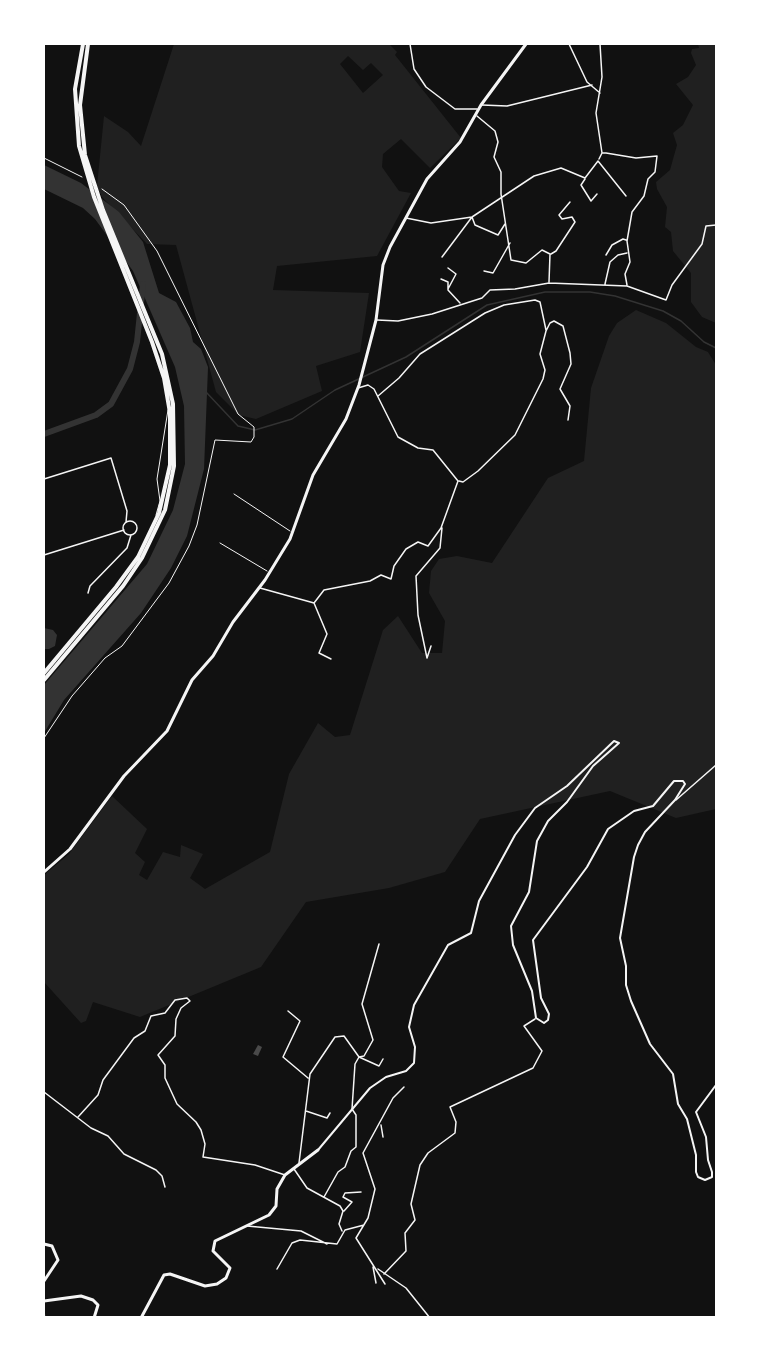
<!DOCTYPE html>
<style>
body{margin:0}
#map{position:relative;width:760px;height:1361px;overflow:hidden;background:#111;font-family:"Times New Roman",serif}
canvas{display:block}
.frame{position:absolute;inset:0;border:45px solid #fff;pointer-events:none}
</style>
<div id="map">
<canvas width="760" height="1361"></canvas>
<div class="frame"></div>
</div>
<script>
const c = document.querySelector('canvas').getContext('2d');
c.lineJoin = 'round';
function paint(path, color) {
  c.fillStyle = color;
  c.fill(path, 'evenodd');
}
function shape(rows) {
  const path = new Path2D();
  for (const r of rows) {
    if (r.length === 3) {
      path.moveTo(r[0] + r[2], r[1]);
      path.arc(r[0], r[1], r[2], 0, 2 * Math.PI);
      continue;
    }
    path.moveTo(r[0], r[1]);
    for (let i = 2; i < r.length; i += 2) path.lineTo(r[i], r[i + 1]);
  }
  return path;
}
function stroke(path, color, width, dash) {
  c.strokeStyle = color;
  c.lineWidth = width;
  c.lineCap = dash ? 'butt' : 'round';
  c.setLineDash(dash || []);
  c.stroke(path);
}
paint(shape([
 [174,44,389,44,397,52,395,55,461,138,430,168,401,139,383,154,382,167,399,191,411,193,377,256,277,266,273,290,369,293,360,352,316,366,322,391,256,419,239,415,216,392,176,245,147,244,102,197,97,186,104,116,128,132,141,146],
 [348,56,363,70,371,63,383,75,363,93,340,64],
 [698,44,716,44,716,323,702,317,691,302,691,273,673,251,671,232,665,227,667,207,657,189,656,182,670,170,677,145,673,133,683,125,693,105,676,84,688,77,696,65,691,53,692,49,699,48],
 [636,310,666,323,696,347,708,352,716,365,716,809,676,818,610,791,480,819,445,872,389,888,306,902,261,967,140,1017,93,1002,86,1021,81,1023,44,982,44,875,69,854,112,796,147,829,135,853,145,862,139,875,147,880,163,852,180,857,181,845,203,854,190,878,205,889,270,852,289,774,318,723,335,737,350,735,383,630,398,616,422,653,442,653,445,621,429,593,431,571,439,559,457,556,492,563,548,478,584,461,591,388,609,336,617,323]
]), '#202020');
paint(shape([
 [44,165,81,183,119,212,143,242,159,293,176,302,190,328,193,342,201,349,208,367,204,469,187,536,171,568,141,613,64,700,44,733,44,685,147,564,173,510,185,464,184,406,175,367,133,271,95,219,83,208,44,189],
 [44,628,53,630,57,635,55,646,49,649,44,649]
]), '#333');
stroke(shape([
 [206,392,238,426,255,430,292,419,335,390,406,357,487,305,545,292,590,292,615,296,663,311,681,321,704,342,716,348],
 [44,1313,46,1318]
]), '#333', 1.5);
stroke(shape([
 [44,434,96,415,111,404,130,369,137,342,143,284]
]), '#333', 6);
paint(shape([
 [258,1045,262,1047,258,1056,253,1054]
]), '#4a4a4a');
stroke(shape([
 [44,158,82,177],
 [44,738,72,696,105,658,122,646,169,583,189,546,197,525,215,440,251,442,254,437,254,427,238,414,157,251,124,205,102,189]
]), '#f5f5f5', 1);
stroke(shape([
 [234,494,290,531],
 [156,515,160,501,157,479,168,410],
 [220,543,267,571]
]), '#f5f5f5', 1);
stroke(shape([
 [410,44,414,69,426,87,455,109,477,109],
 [569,44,587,82,600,93],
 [600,44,602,77,596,113,602,153],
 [482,105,507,106,592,85],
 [477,116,495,131,498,142,494,157,501,172,501,194,511,260,526,263,542,250,550,254,549,282],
 [599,159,602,153,606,153,636,158,657,156,655,172,648,179,644,196,632,212,627,241,630,262,625,274,627,285],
 [585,179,581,185,591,201,597,194],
 [406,218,431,223,472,217,534,176,561,168,585,178,598,161,626,196],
 [551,254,556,251,575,222,572,217,562,219,559,215,570,202],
 [606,255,612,245,623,239,626,240],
 [442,257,472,217,475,225,498,235,505,224],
 [448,268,456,274,448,289],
 [484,271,493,273,510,243],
 [441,279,448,282,448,290,460,303],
 [605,284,610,262,618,255,627,253],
 [377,320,398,321,432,314,482,298,490,290,515,289,549,283,627,286,666,300,672,285,702,244,706,226,716,225],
 [378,396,399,378,420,354,485,313,504,305,535,300,540,302,546,330],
 [44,479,111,458,127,511,126,522],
 [459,481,463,482,478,471,515,435,543,379,545,370,540,354,546,331,550,323,554,321,563,326,570,353,571,364,560,389,570,406,568,420],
 [130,528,7],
 [44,555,124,530],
 [260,588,314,603,327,634,319,653,331,659],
 [88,593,90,586,127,548,131,535],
 [314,603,324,590,370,581,381,575,391,579,394,566,406,549,418,542,428,546,441,528,458,481,433,450,418,448,398,437,374,389,368,385,358,388],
 [431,646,427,658,418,615,416,576,440,548,442,528],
 [676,800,716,765],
 [288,1011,300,1021,283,1057,308,1078],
 [44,1092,91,1128,108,1136,124,1154,156,1170,162,1176,165,1187],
 [306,1111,327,1118,330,1113],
 [78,1117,98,1095,103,1080,134,1038,145,1031,151,1016,165,1013,175,1000,187,998,190,1001,181,1008,176,1019,175,1036,158,1055,165,1065,165,1078,177,1104,196,1122,201,1130,205,1144,203,1157,255,1165,285,1175],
 [381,1125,383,1137],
 [299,1163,310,1074,335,1037,344,1036,359,1057,364,1056,373,1040,362,1004,379,944],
 [294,1169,307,1188,340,1206,343,1211,339,1224,342,1231],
 [324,1197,338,1172,345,1167,351,1151,356,1147,356,1115,352,1109,355,1064,359,1057,379,1066,383,1059],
 [344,1211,352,1202,343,1197,345,1193,361,1192],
 [247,1226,301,1231,327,1244],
 [373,1267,376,1283],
 [277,1269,292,1243,300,1240,337,1244,345,1230,364,1225],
 [378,1269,406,1288,430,1318],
 [384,1274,406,1251,405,1233,415,1220,411,1204,420,1165,428,1153,455,1133,456,1122,450,1107,533,1068,542,1051,524,1026,535,1019],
 [385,1284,356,1238,368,1218,375,1189,363,1153,393,1098,404,1087]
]), '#f5f5f5', 1.5);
stroke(shape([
 [318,1150,370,1088,386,1077,406,1071,414,1063,415,1047,409,1027,414,1005,448,945,471,933,479,901,515,835,535,808,567,786,614,741,619,743,593,766,567,802,548,821,537,841,529,892,511,926,513,945,532,991,536,1018,544,1023,548,1020,549,1014,541,998,533,940,587,867,608,829,634,811,653,806,674,781,683,781,685,784,675,800,645,832,638,845,634,857,620,938,626,966,626,985,631,1001,650,1044,673,1074,678,1104,687,1119,696,1155,696,1172,698,1177,705,1180,712,1177,712,1172,708,1160,706,1137,696,1112,716,1085]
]), '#f5f5f5', 2);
stroke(shape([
 [44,872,70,849,124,776,167,731,192,680,213,656,233,622,265,580,290,539,313,475,346,419,359,385,376,320,383,265,390,247,427,179,460,142,481,105,526,44],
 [44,1244,52,1246,58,1260,44,1281],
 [44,1301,81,1296,93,1300,98,1305,94,1318],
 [141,1318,164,1275,170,1274,205,1286,217,1284,226,1278,230,1268,213,1251,215,1241,269,1215,276,1206,277,1189,285,1175,318,1150]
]), '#f5f5f5', 3);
stroke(shape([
 [44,673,116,587,138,557,159,513,170,465,170,413,164,378,152,342,94,197,79,146,75,89,83,44],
 [44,680,123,586,142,558,165,510,174,466,173,404,162,354,103,210,85,155,80,105,88,44]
]), '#f5f5f5', 4);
</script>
